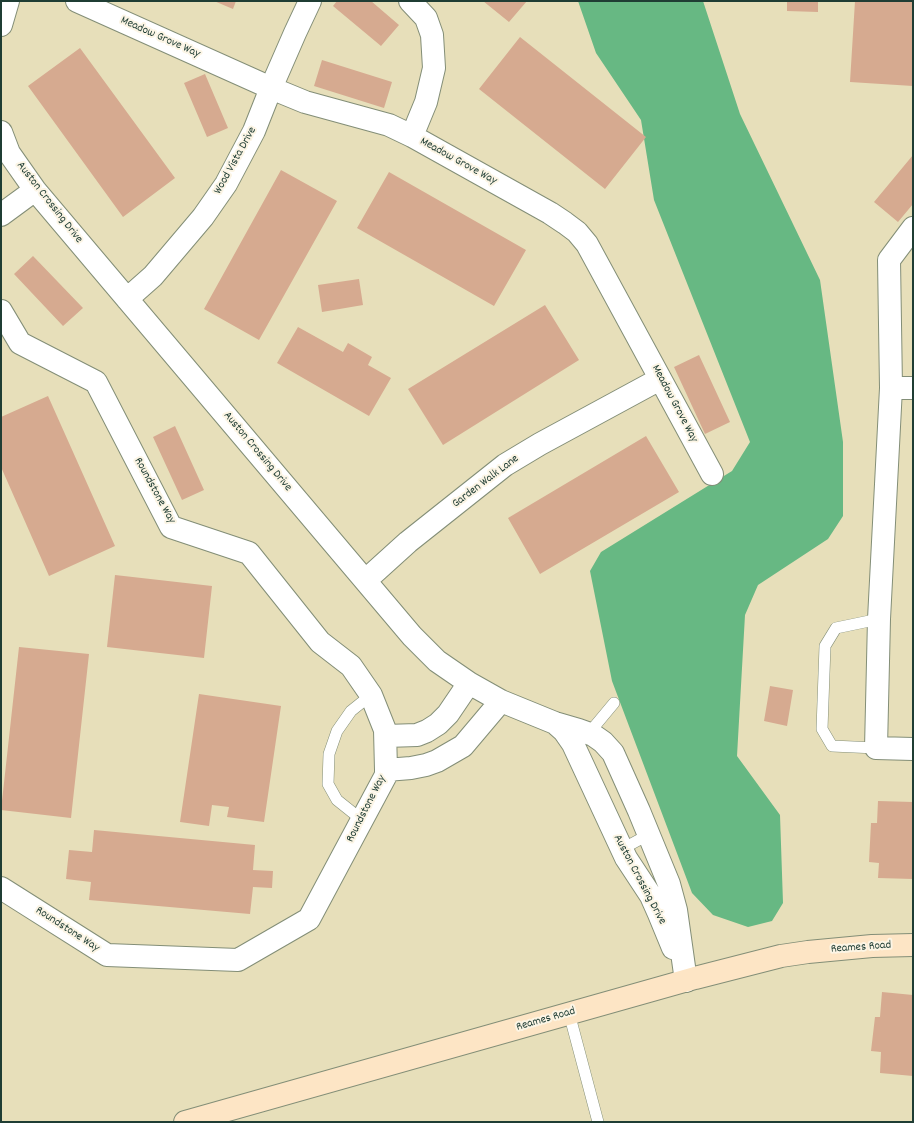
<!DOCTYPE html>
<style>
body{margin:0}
#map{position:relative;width:914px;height:1123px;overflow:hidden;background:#e7dfba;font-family:Dekko,sans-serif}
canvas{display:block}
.frame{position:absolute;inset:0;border:2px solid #1f3d34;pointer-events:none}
</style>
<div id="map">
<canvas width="914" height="1123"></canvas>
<div class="frame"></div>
</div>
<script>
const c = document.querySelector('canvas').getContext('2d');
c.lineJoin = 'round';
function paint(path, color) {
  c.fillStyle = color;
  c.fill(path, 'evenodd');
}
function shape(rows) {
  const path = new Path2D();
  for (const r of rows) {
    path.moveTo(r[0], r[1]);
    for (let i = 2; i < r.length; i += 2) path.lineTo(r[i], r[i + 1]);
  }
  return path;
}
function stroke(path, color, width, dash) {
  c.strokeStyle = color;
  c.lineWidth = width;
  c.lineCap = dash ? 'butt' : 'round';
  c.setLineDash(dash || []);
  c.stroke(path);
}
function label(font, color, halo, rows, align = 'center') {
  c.font = font + ' Dekko,sans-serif';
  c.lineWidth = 4;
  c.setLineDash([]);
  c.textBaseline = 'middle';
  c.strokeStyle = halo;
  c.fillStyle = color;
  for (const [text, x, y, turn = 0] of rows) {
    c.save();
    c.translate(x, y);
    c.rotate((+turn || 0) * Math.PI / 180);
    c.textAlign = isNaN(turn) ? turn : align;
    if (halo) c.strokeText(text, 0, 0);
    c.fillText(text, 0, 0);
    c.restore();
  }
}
paint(shape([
 [578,1,703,1,740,114,820,280,843,442,843,516,828,539,758,585,745,615,737,756,780,815,783,903,772,921,748,927,713,915,692,893,612,681,590,571,601,552,732,471,750,442,654,200,641,120,596,53]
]), '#67b883');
paint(shape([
 [214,1,236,1,233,9],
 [337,1,371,1,399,25,381,46,333,6],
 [483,1,527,1,509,22],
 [787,1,818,1,818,12,787,11],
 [855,1,891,1,913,2,913,86,850,82],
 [520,37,646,137,605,189,479,89],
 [80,48,175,178,123,217,28,86],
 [322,60,392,82,384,108,314,86],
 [205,74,228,128,207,137,184,83],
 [913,155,913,204,898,222,874,202],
 [281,170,337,201,259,340,204,309],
 [389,172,526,250,494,306,357,228],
 [33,256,83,308,63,326,14,274],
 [359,279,363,305,322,312,318,285],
 [545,305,579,360,443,445,408,389],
 [298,327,343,352,348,343,372,357,368,365,391,378,369,416,277,363],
 [699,355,730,422,705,434,674,367],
 [48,396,115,546,49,576,1,467,1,417],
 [175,426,204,490,182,500,153,437],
 [646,436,679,492,540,574,508,518],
 [115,575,212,586,204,658,107,647],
 [19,647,89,654,71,818,1,810],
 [770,686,793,690,787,726,764,721],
 [199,694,281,706,264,822,227,817,229,807,212,805,209,826,180,822],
 [878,801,913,802,913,879,878,878,879,863,869,862,871,823,877,823],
 [94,830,255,845,253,870,273,871,272,888,253,887,250,914,89,900,91,882,66,879,69,850,92,852],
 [882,992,913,995,913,1076,880,1073,881,1052,871,1051,875,1017,880,1017]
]), '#d6aa90');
const lane = shape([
 [589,733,614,703],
 [876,748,832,746,822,729,825,646,836,628,879,619],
 [362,820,337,800,328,784,329,754,337,731,351,711,371,695],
 [622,849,648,835],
 [569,1013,598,1122]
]);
const street = shape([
 [77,1,271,88,305,102,389,125,412,136,550,213,565,223,577,232,587,244,712,474],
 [410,1,426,18,432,35,434,68,426,102,412,136],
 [1,25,8,1],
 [1,132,9,153,35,190,412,636,437,661,469,683,501,701,555,723,579,730,593,735,603,742,613,753,639,811,669,884,676,910,686,981],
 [1,215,35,190],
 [913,228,889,260,891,388,879,619,876,748,913,749],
 [127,299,153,276,203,217,226,184,254,131,271,88,295,33,310,1],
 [1,311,20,343,96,382,171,527,249,553,320,642,351,666,371,695,385,730,386,770,386,775,309,919,238,960,107,955,1,888],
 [891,388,913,388],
 [366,580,408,542,505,465,540,444,660,379],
 [555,723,564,731,573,744,626,858,651,896,659,914,673,948],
 [386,736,417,735,427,731,438,724,448,714,469,683],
 [386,770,411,768,426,765,437,761,463,746,501,701]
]);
const secondary = shape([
 [185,1122,695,978,781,956,808,952,872,946,913,945]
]);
stroke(lane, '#838e77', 12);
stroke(street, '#838e77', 24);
stroke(secondary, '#838e77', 24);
stroke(lane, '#fff', 11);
stroke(street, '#fff', 22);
stroke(secondary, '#fde5c5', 22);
label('12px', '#1f3d34', '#fcf5e5', [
 ["Meadow Grove Way",160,38,24],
 ["Wood Vista Drive",236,161,-61],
 ["Meadow Grove Way",458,162,29],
 ["Auston Crossing Drive",49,203,52],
 ["Meadow Grove Way",674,404,62],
 ["Auston Crossing Drive",257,452,50],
 ["Garden Walk Lane",486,482,-37],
 ["Roundstone Way",154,491,61],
 ["Roundstone Way",367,809,-63],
 ["Auston Crossing Drive",639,880,62],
 ["Roundstone Way",67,930,33],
 ["Reames Road",861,948,-4],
 ["Reames Road",546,1020,-16]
]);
</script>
